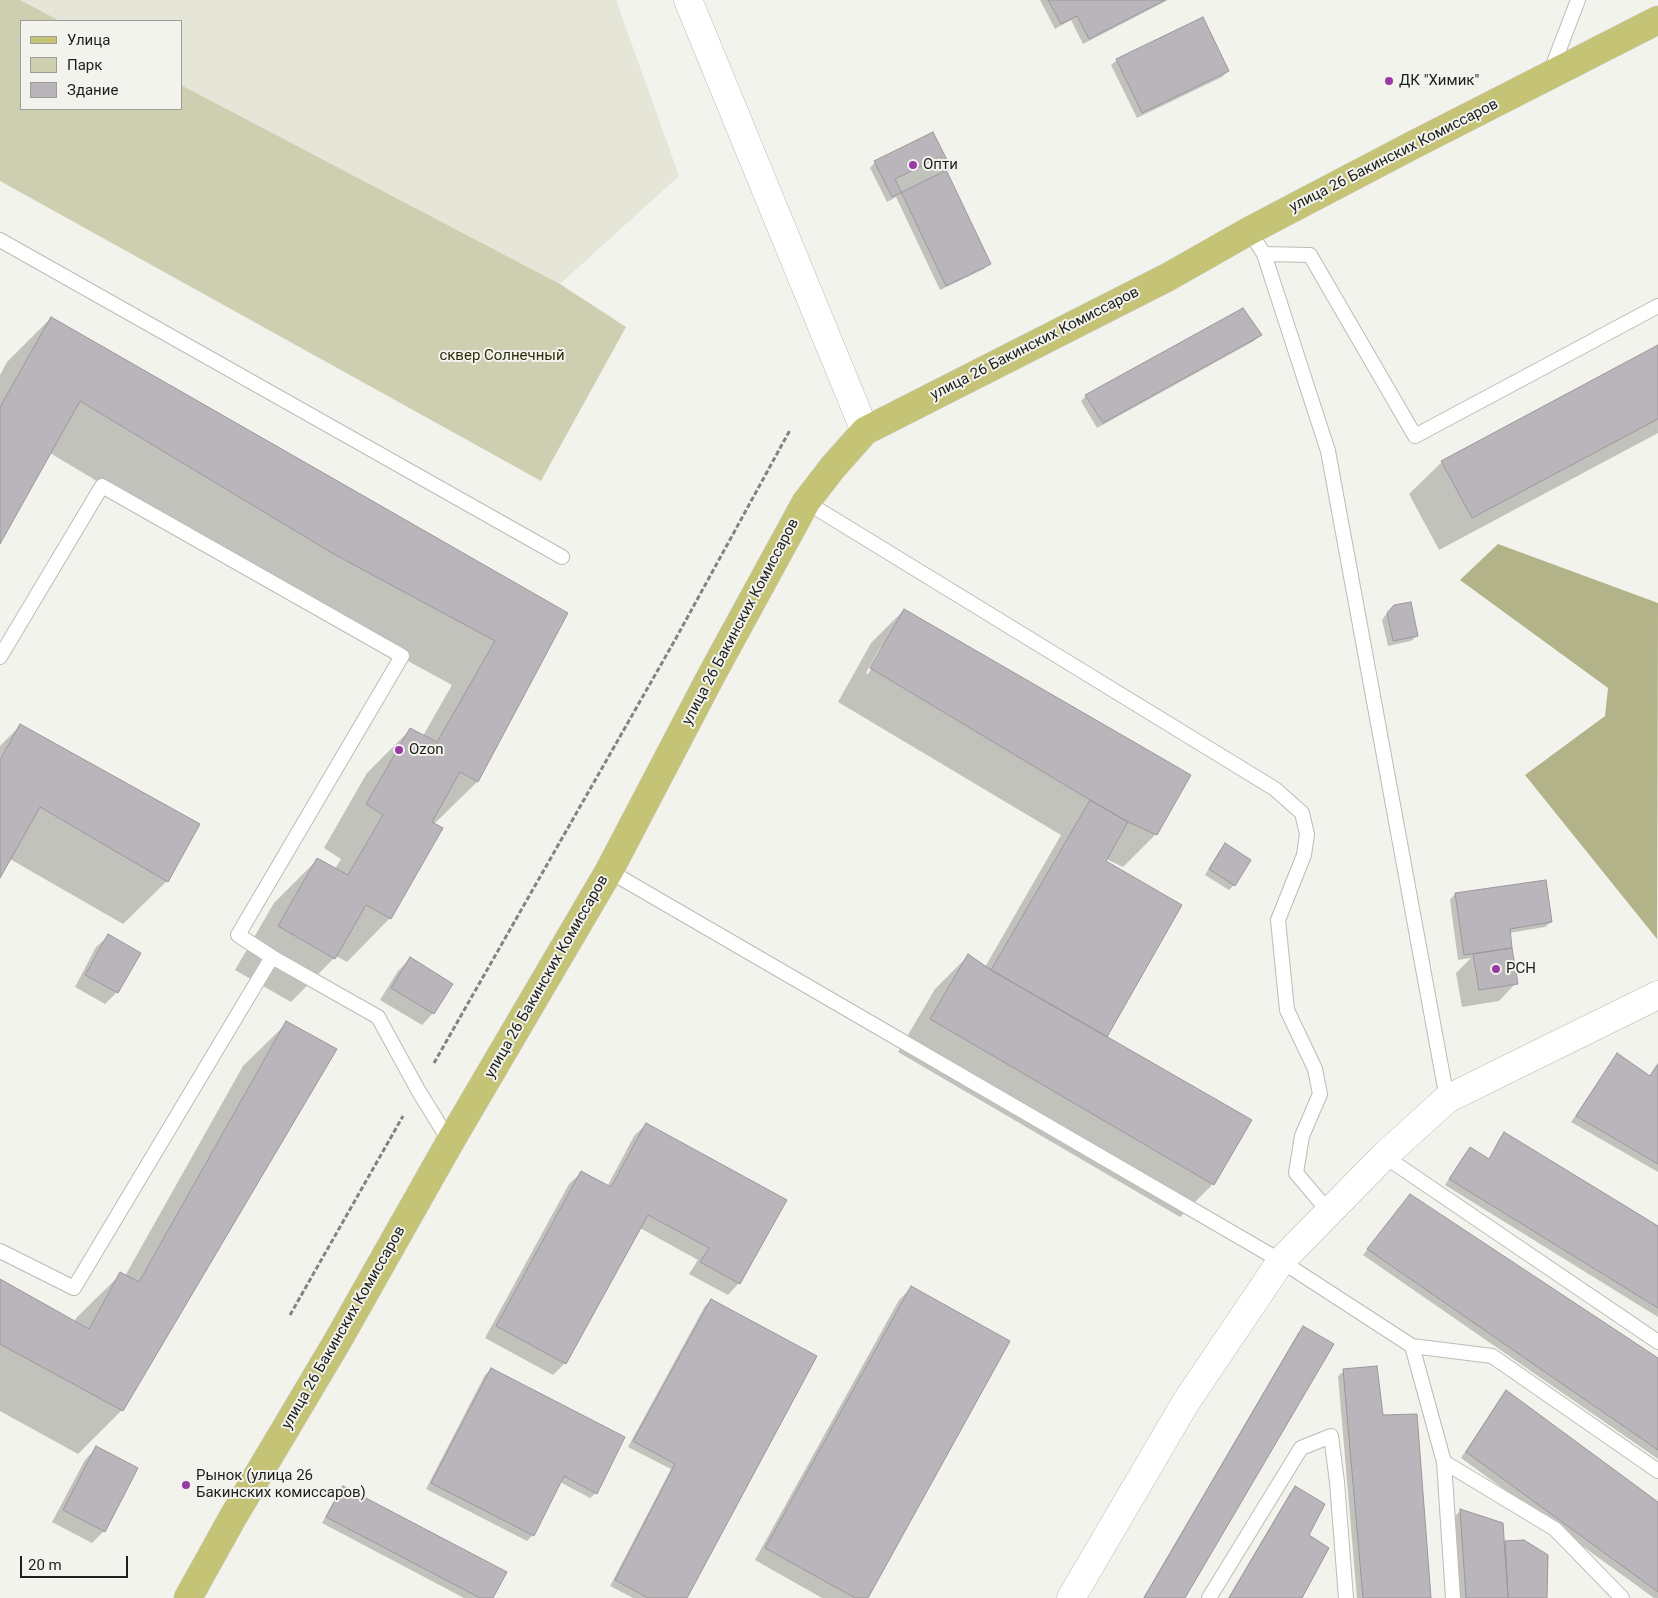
<!DOCTYPE html>
<meta charset="utf-8">
<style>
body{margin:0}
#map{position:relative;width:1658px;height:1598px;overflow:hidden;background:#f2f3ec;font-family:Roboto,sans-serif}
canvas{display:block}
.legend{position:absolute;left:20px;top:20px;width:162px;height:90px;box-sizing:border-box;background:#f2f3ec;border:1px solid #9d9e99;margin:0;padding:6px 9px;list-style:none;font-size:15px;color:#1e1e1c}
.legend li{display:flex;align-items:center;gap:10px;height:25px}
.legend b{width:25px;border:1px solid #9d9e99}
.scale{position:absolute;left:20px;top:1556px;width:108px;height:22px;box-sizing:border-box;border:2px solid #1e1e1c;border-top:0;padding-left:6px;font-size:15px;line-height:18px;white-space:nowrap;color:#1e1e1c;-webkit-text-stroke:4px #f2f3ec;paint-order:stroke}
</style>
<div id="map">
<canvas width="1658" height="1598"></canvas>
<ul class="legend">
<li><b style="height:6px;background:#c4c376"></b>Улица</li>
<li><b style="height:14px;background:#cecfb1"></b>Парк</li>
<li><b style="height:14px;background:#bab5ba"></b>Здание</li>
</ul>
<div class="scale">20 m</div>
</div>
<script>
const c = document.querySelector('canvas').getContext('2d');
c.lineJoin = 'round';
function paint(path, color) {
  c.fillStyle = color;
  c.fill(path, 'evenodd');
}
function shape(rows) {
  const path = new Path2D();
  for (const r of rows) {
    path.moveTo(r[0], r[1]);
    for (let i = 2; i < r.length; i += 2) path.lineTo(r[i], r[i + 1]);
  }
  return path;
}
function stroke(path, color, width, dash) {
  c.strokeStyle = color;
  c.lineWidth = width;
  c.lineCap = dash ? 'butt' : 'round';
  c.setLineDash(dash || []);
  c.stroke(path);
}
function label(font, color, halo, rows, align = 'center') {
  c.font = font + ' Roboto,sans-serif';
  c.lineWidth = 4;
  c.setLineDash([]);
  c.textBaseline = 'middle';
  c.strokeStyle = halo;
  c.fillStyle = color;
  for (const [text, x, y, turn = 0] of rows) {
    c.save();
    c.translate(x, y);
    c.rotate((+turn || 0) * Math.PI / 180);
    c.textAlign = isNaN(turn) ? turn : align;
    if (halo) c.strokeText(text, 0, 0);
    c.fillText(text, 0, 0);
    c.restore();
  }
}
paint(shape([
 [20,0,616,0,679,176,560,284,181,85,181,21,60,21]
]), '#e5e6d8');
paint(shape([
 [0,0,20,0,60,21,21,21,21,109,181,109,181,85,560,284,626,327,541,481,0,181]
]), '#cecfb1');
paint(shape([
 [1498,544,1658,603,1657,939,1525,775,1605,716,1608,688,1460,580]
]), '#b2b389');
paint(shape([
 [1040,0,1168,0,1083,44,1071,20,1055,29],
 [1117,60,1228,71,1222,77,1137,118,1111,65],
 [875,162,950,168,945,172,989,263,984,269,940,290,896,197,887,202,870,168],
 [51,318,567,614,477,782,434,824,390,918,347,962,336,956,291,1002,235,970,274,903,318,859,335,869,341,859,324,848,367,773,410,730,423,736,452,685,289,596,50,453,0,541,0,375,7,362],
 [1260,335,1254,341,1097,428,1081,401,1086,396],
 [1658,347,1658,433,1439,550,1409,494,1442,462],
 [904,610,1156,834,1123,867,1106,859,1106,1036,1213,1184,1180,1217,898,1052,935,989,968,956,985,967,1061,835,838,702,871,643],
 [881,647,884,647,868,674,866,673],
 [1388,612,1417,636,1411,641,1388,646,1382,620],
 [20,726,167,881,123,924,10,859,0,876,0,746],
 [1225,845,1234,885,1229,890,1205,875,1220,850],
 [1455,894,1551,922,1545,927,1509,933,1516,983,1499,1001,1462,1007,1456,973,1471,958,1458,960,1450,900],
 [108,936,117,992,105,1004,75,987,96,947],
 [410,959,433,1013,422,1025,380,1000,398,971],
 [287,1023,335,1050,122,1410,78,1454,0,1411,0,1280,74,1322,77,1317,121,1274,125,1276,243,1066],
 [1617,1055,1649,1076,1658,1063,1658,1172,1571,1122,1612,1061],
 [646,1124,739,1283,728,1295,689,1274,698,1260,640,1228,565,1363,553,1375,485,1338,569,1184,581,1173,607,1187,634,1136],
 [1504,1133,1658,1227,1658,1317,1445,1185,1465,1154,1470,1148,1488,1160,1499,1139],
 [1410,1195,1658,1359,1658,1459,1363,1255],
 [911,1288,866,1598,822,1598,755,1560,899,1300],
 [711,1300,686,1598,633,1598,610,1586,671,1469,628,1447,705,1306],
 [1303,1328,1183,1598,1143,1598,1298,1333],
 [491,1369,596,1493,590,1498,560,1482,533,1535,527,1541,426,1489,485,1375],
 [1344,1371,1382,1416,1430,1598,1357,1598,1338,1376],
 [1506,1391,1658,1504,1658,1598,1654,1598,1461,1458,1501,1397],
 [96,1448,104,1531,92,1543,52,1522,85,1460],
 [343,1488,492,1598,464,1598,322,1523,338,1493],
 [1295,1488,1307,1535,1301,1598,1228,1598,1290,1493],
 [1461,1510,1503,1543,1524,1541,1546,1598,1460,1598,1455,1516]
]), '#0003');
const building = shape([
 [1048,0,1165,0,1089,39,1077,16,1061,24,1048,0],
 [1203,17,1229,71,1142,113,1116,59,1203,17],
 [933,132,951,168,892,197,874,161,933,132],
 [940,157,991,264,946,286,895,179,940,157],
 [1243,308,1262,335,1103,423,1085,395,1243,308],
 [51,317,568,613,478,782,460,772,432,822,443,828,391,919,366,905,335,959,278,926,317,858,348,875,383,815,366,804,410,728,437,742,495,641,332,553,80,401,0,544,0,407,51,317],
 [1658,345,1658,419,1472,518,1441,461,1658,345],
 [1411,602,1418,636,1393,641,1387,613,1394,605,1411,602],
 [904,609,1191,775,1157,835,1128,822,1090,800,870,668,904,609],
 [20,724,200,824,168,882,40,807,0,878,0,760,20,724],
 [1090,800,1128,822,1106,861,1182,905,1107,1037,991,970,1090,800],
 [1225,843,1251,860,1235,886,1209,869,1225,843],
 [1546,880,1552,922,1510,929,1512,948,1464,955,1455,893,1546,880],
 [108,934,141,953,118,993,85,975,108,934],
 [1512,948,1518,984,1479,990,1473,954,1512,948],
 [968,954,991,970,1252,1120,1214,1185,930,1019,968,954],
 [410,957,453,984,434,1014,391,988,410,957],
 [286,1021,337,1049,123,1411,0,1344,0,1279,89,1329,120,1272,139,1282,286,1021],
 [1617,1053,1650,1076,1658,1064,1658,1164,1576,1116,1617,1053],
 [646,1123,787,1200,740,1284,700,1262,709,1248,648,1215,566,1364,496,1326,581,1171,611,1187,646,1123],
 [1504,1132,1658,1226,1658,1308,1449,1179,1470,1147,1489,1159,1504,1132],
 [1410,1194,1658,1358,1658,1450,1367,1249,1410,1194],
 [911,1286,1010,1341,868,1598,855,1598,765,1548,911,1286],
 [711,1299,817,1356,687,1598,648,1598,615,1580,675,1464,633,1441,711,1299],
 [1303,1326,1334,1344,1185,1598,1144,1598,1303,1326],
 [1377,1366,1383,1415,1417,1414,1431,1598,1363,1598,1343,1369,1377,1366],
 [491,1368,625,1437,597,1494,564,1476,534,1536,431,1483,491,1368],
 [1506,1390,1658,1502,1658,1592,1466,1452,1506,1390],
 [96,1446,138,1468,105,1532,63,1510,96,1446],
 [343,1486,507,1572,493,1598,480,1598,326,1517,343,1486],
 [1295,1486,1325,1504,1309,1535,1329,1548,1302,1598,1229,1598,1295,1486],
 [1460,1509,1503,1523,1508,1598,1466,1598,1460,1509],
 [1524,1540,1548,1555,1547,1598,1508,1598,1505,1541,1524,1540]
]);
paint(building, '#bab5ba');
stroke(building, '#9b969b', 1);
const service = shape([
 [1550,73,1578,0],
 [1249,231,1264,254,1328,451,1447,1099],
 [0,240,562,557],
 [1264,254,1310,255,1415,436,1658,306],
 [806,502,1275,789,1302,813,1307,834,1304,855,1278,920,1287,1010,1315,1069,1320,1094,1302,1136,1296,1173,1329,1212],
 [0,657,102,486,402,656,238,935,272,957,74,1288,0,1251],
 [609,871,1281,1261,1412,1346],
 [272,957,378,1017,418,1090,450,1142],
 [1384,1156,1658,1342],
 [1444,1462,1453,1598],
 [1209,1598,1301,1448,1331,1436,1337,1482,1346,1598],
 [1622,1598,1555,1529,1444,1462,1412,1346,1492,1356,1658,1471]
]);
const minor = shape([
 [688,0,865,431],
 [1071,1598,1186,1402,1281,1261,1384,1156,1447,1099,1658,995]
]);
const primary = shape([
 [188,1598,233,1517,337,1342,450,1142,609,871,711,676,806,502,833,467,865,431,1168,277,1249,231,1413,145,1658,20]
]);
stroke(service, '#bbbcb5', 16);
stroke(minor, '#bbbcb5', 29);
stroke(primary, '#cececd', 29);
stroke(shape([
 [434,1063,675,640,790,430],
 [290,1315,403,1116]
]), '#83837f', 3, [5, 2.5]);
stroke(service, '#fff', 14);
stroke(minor, '#fff', 28);
stroke(primary, '#c4c376', 28);
for (const [x, y, r, color] of [
 [1389,81,5,"#983aa4"],
 [913,165,5,"#983aa4"],
 [399,750,5,"#983aa4"],
 [1496,969,5,"#983aa4"],
 [186,1485,5,"#983aa4"]
]) {
  const dot = new Path2D();
  dot.arc(x, y, r, 0, 2 * Math.PI);
  c.fillStyle = color;
  c.fill(dot);
  stroke(dot, '#f2f3ec', 2);
}
label('15px', '#1e1e1c', '#f2f3ec', [
 ["ДК \"Химик\"",1399,81],
 ["Опти",923,165],
 ["Ozon",409,750],
 ["РСН",1506,969],
 ["Рынок (улица 26",196,1476],
 ["Бакинских комиссаров)",196,1493]
], 'left');
label('15px', '#1e1e1c', '#f2f3ec', [
 ["улица 26 Бакинских Комиссаров",1394,156,-27],
 ["улица 26 Бакинских Комиссаров",1035,344,-27],
 ["улица 26 Бакинских Комиссаров",741,622,-62],
 ["улица 26 Бакинских Комиссаров",547,977,-60],
 ["улица 26 Бакинских Комиссаров",344,1328,-60]
]);
label('15px', '#2c2c08', '#f2f3ec', [
 ["сквер Солнечный",502,356]
]);
</script>
